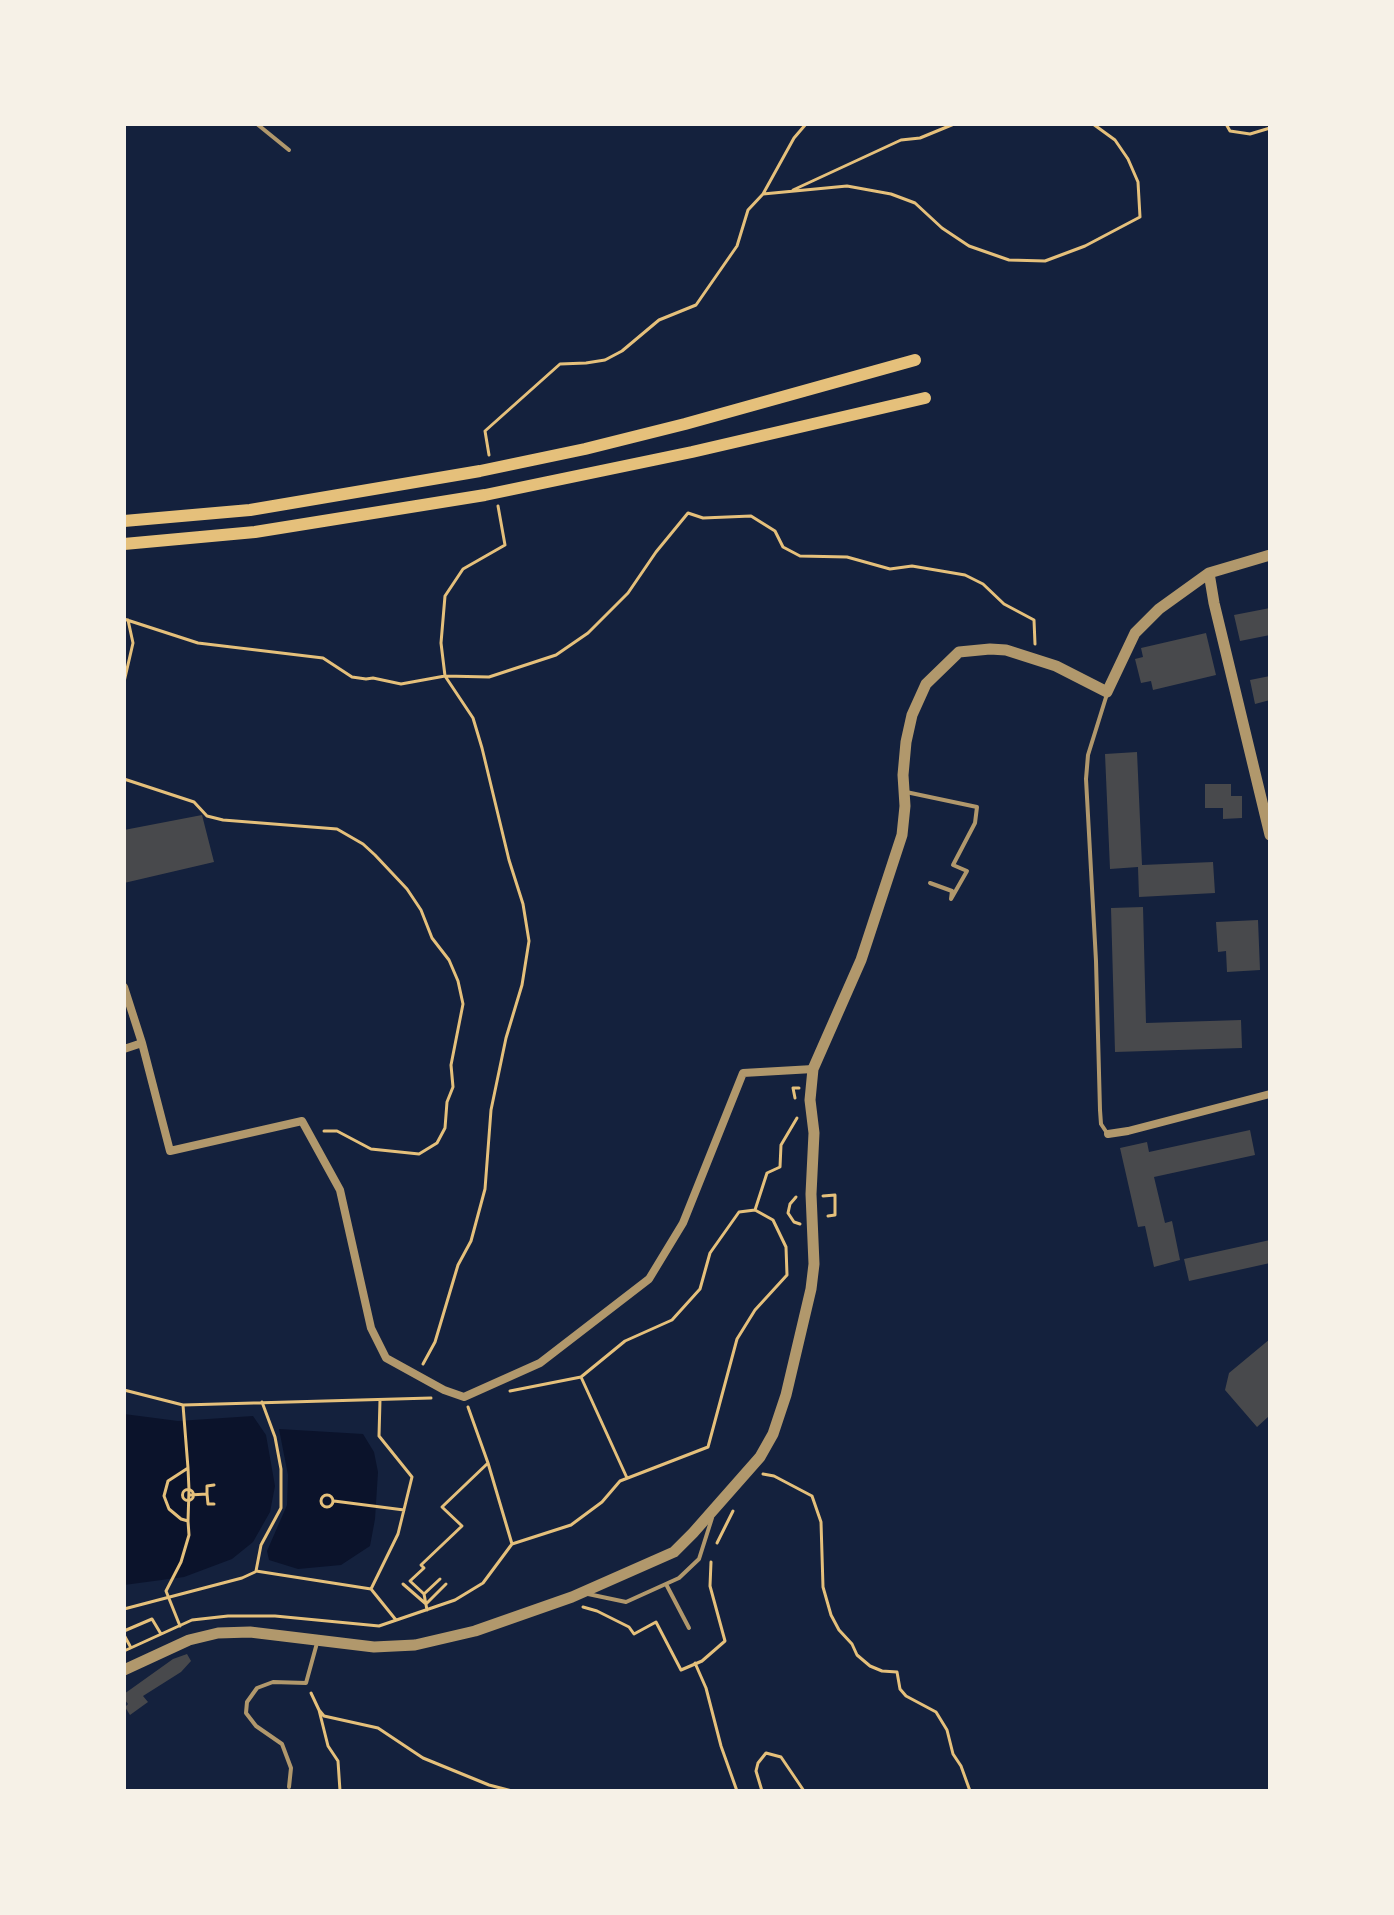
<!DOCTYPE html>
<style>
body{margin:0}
#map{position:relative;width:1394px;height:1915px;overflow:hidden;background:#14213d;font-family:Rubik,sans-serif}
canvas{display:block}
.frame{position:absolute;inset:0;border:126px solid #f6f1e7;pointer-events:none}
</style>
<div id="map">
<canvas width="1394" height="1915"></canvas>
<div class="frame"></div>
</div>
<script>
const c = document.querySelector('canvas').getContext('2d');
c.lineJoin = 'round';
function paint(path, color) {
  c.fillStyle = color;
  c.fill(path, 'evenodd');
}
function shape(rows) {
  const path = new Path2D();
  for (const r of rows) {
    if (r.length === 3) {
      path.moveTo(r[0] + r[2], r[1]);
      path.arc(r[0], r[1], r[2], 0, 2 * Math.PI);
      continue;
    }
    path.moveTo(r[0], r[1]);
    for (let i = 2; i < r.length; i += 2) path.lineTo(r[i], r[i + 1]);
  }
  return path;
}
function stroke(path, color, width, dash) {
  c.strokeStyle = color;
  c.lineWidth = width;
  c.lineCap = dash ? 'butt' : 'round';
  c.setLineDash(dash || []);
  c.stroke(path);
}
paint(shape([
 [124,1414,178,1421,253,1416,266,1435,275,1486,270,1512,253,1542,232,1559,184,1577,124,1585],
 [279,1429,363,1434,374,1452,378,1472,375,1519,370,1546,341,1565,298,1569,269,1560,267,1551,287,1505,288,1475]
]), '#0b132b');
paint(shape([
 [1270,608,1270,635,1240,641,1234,615],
 [1206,633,1216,675,1153,690,1151,681,1141,683,1135,659,1143,657,1141,648],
 [1270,676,1270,700,1255,704,1250,680],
 [1137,752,1142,865,1213,862,1215,893,1139,897,1138,867,1110,869,1105,754],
 [1205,784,1231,784,1231,796,1242,796,1242,818,1223,819,1223,808,1205,808],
 [202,815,214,862,124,883,124,830],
 [1143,907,1146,1023,1241,1020,1242,1048,1115,1052,1111,908],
 [1258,920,1260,970,1227,972,1226,951,1218,952,1216,922],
 [1250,1130,1255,1155,1154,1177,1165,1223,1172,1221,1180,1260,1154,1267,1145,1226,1138,1227,1120,1148,1147,1142,1149,1152],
 [1270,1240,1270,1263,1189,1281,1184,1259],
 [1270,1339,1270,1420,1268,1417,1257,1427,1225,1390,1229,1373],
 [187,1654,191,1661,181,1672,143,1696,148,1702,130,1715,125,1707,128,1704,124,1699,124,1694,173,1659]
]), '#48494c');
stroke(shape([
 [1226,124,1230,131,1250,134,1270,128],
 [793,190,901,140,920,138,954,124],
 [763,194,847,186,891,194,915,203,942,228,969,246,1009,260,1045,261,1085,246,1140,217,1138,182,1128,159,1115,140,1093,124],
 [489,455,485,431,560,364,586,363,605,360,622,351,659,320,696,305,737,246,748,210,763,194,794,138,806,124],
 [124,619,198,643,323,658,352,677,366,679,373,678,401,684,445,676,489,677,556,655,588,633,628,593,656,552,688,513,703,518,751,516,775,531,783,547,800,556,847,557,890,569,912,566,965,575,983,584,1004,604,1034,620,1035,644],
 [124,682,133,643,128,620],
 [124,779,194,802,207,816,223,820,337,829,363,844,375,855,407,889,421,910,432,938,449,960,458,981,463,1004,451,1065,453,1087,447,1102,445,1128,437,1143,419,1154,371,1149,337,1131,324,1131],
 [795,1098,793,1088,799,1088],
 [823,1196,835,1195,835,1215,828,1216],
 [796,1197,790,1204,788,1213,794,1222,800,1224],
 [755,1210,767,1173,780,1167,781,1145,797,1118],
 [423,1364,435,1342,458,1265,471,1241,485,1189,491,1110,506,1038,522,985,529,941,523,904,509,860,482,748,473,718,445,676,441,643,445,596,463,569,505,545,498,506],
 [581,1377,627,1478],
 [124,1390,183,1405,431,1398],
 [380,1400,379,1436,412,1477,398,1534,371,1589,396,1620],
 [262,1402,275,1437,281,1469,281,1508,261,1545,256,1571,371,1589],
 [183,1405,188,1468],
 [468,1407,488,1463,512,1544],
 [188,1468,189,1490,188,1521,181,1519,169,1509,164,1496,168,1481,188,1468],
 [763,1474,774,1476,812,1496,821,1522,823,1587,831,1615,839,1630,852,1644,857,1655,870,1666,882,1671,897,1672,900,1689,906,1696,936,1712,947,1730,953,1754,961,1766,970,1791],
 [188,1495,5.5],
 [207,1494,207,1486,214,1485],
 [327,1501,6],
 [189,1495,207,1494,208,1504,214,1504],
 [334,1501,404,1510],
 [717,1543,733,1511],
 [403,1584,426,1604,446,1584],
 [424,1594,440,1579],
 [583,1607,597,1611,629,1627,634,1634,656,1622,681,1670,702,1661,725,1641,710,1586,711,1562],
 [124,1609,242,1578,255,1572],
 [427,1610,424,1594,410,1581,424,1568,421,1565,462,1526,442,1507,488,1463],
 [180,1626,166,1591,181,1562,189,1535,188,1521],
 [124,1631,152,1619,161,1634],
 [124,1635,130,1646],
 [124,1651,192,1620,228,1616,275,1616,379,1626,455,1600,483,1583,512,1544,571,1525,602,1502,620,1481,708,1447,737,1339,755,1310,787,1275,786,1247,773,1220,755,1210,739,1212,710,1253,700,1289,672,1320,625,1341,581,1377,510,1391],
 [695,1663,706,1688,721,1746,737,1791],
 [311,1693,319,1710,328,1746,338,1761,340,1791],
 [319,1710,324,1716,378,1728,423,1758,489,1785,512,1791],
 [616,1791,635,1791],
 [762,1791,756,1771,758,1763,766,1753,781,1757,804,1791]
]), '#e5c07b', 3);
stroke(shape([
 [257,124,289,150],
 [1107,694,1088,755,1086,779,1096,961,1100,1110,1101,1124,1107,1133],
 [906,792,977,807,975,823,953,865,967,871,951,899,952,891,930,883],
 [666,1584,689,1628],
 [588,1594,626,1602,679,1578,699,1559,712,1518],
 [289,1787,291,1768,282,1744,256,1726,246,1713,247,1702,257,1688,273,1682,306,1683,317,1643]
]), '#b1986c', 4);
stroke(shape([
 [124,987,142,1043,170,1151,302,1121,340,1190,371,1328,386,1358,444,1390,464,1397,540,1363,649,1279,683,1223,743,1073,813,1069],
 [124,1049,142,1043],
 [1108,1134,1128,1131,1270,1094]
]), '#b1986c', 8);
stroke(shape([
 [1209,573,1270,555],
 [124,1670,189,1640,218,1633,250,1632,374,1647,415,1645,475,1631,572,1597,674,1552,693,1533,760,1457,773,1434,786,1395,811,1289,814,1264,811,1194,814,1133,810,1100,813,1069,861,960,902,835,905,806,903,775,906,742,912,715,926,684,959,652,990,649,1006,650,1056,666,1107,692,1135,633,1159,609,1209,573,1214,603,1270,835]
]), '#b1986c', 11);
stroke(shape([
 [124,521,250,510,480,471,585,449,685,424,915,360],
 [124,544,255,532,485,495,692,452,925,398]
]), '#e5c07b', 12);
</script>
